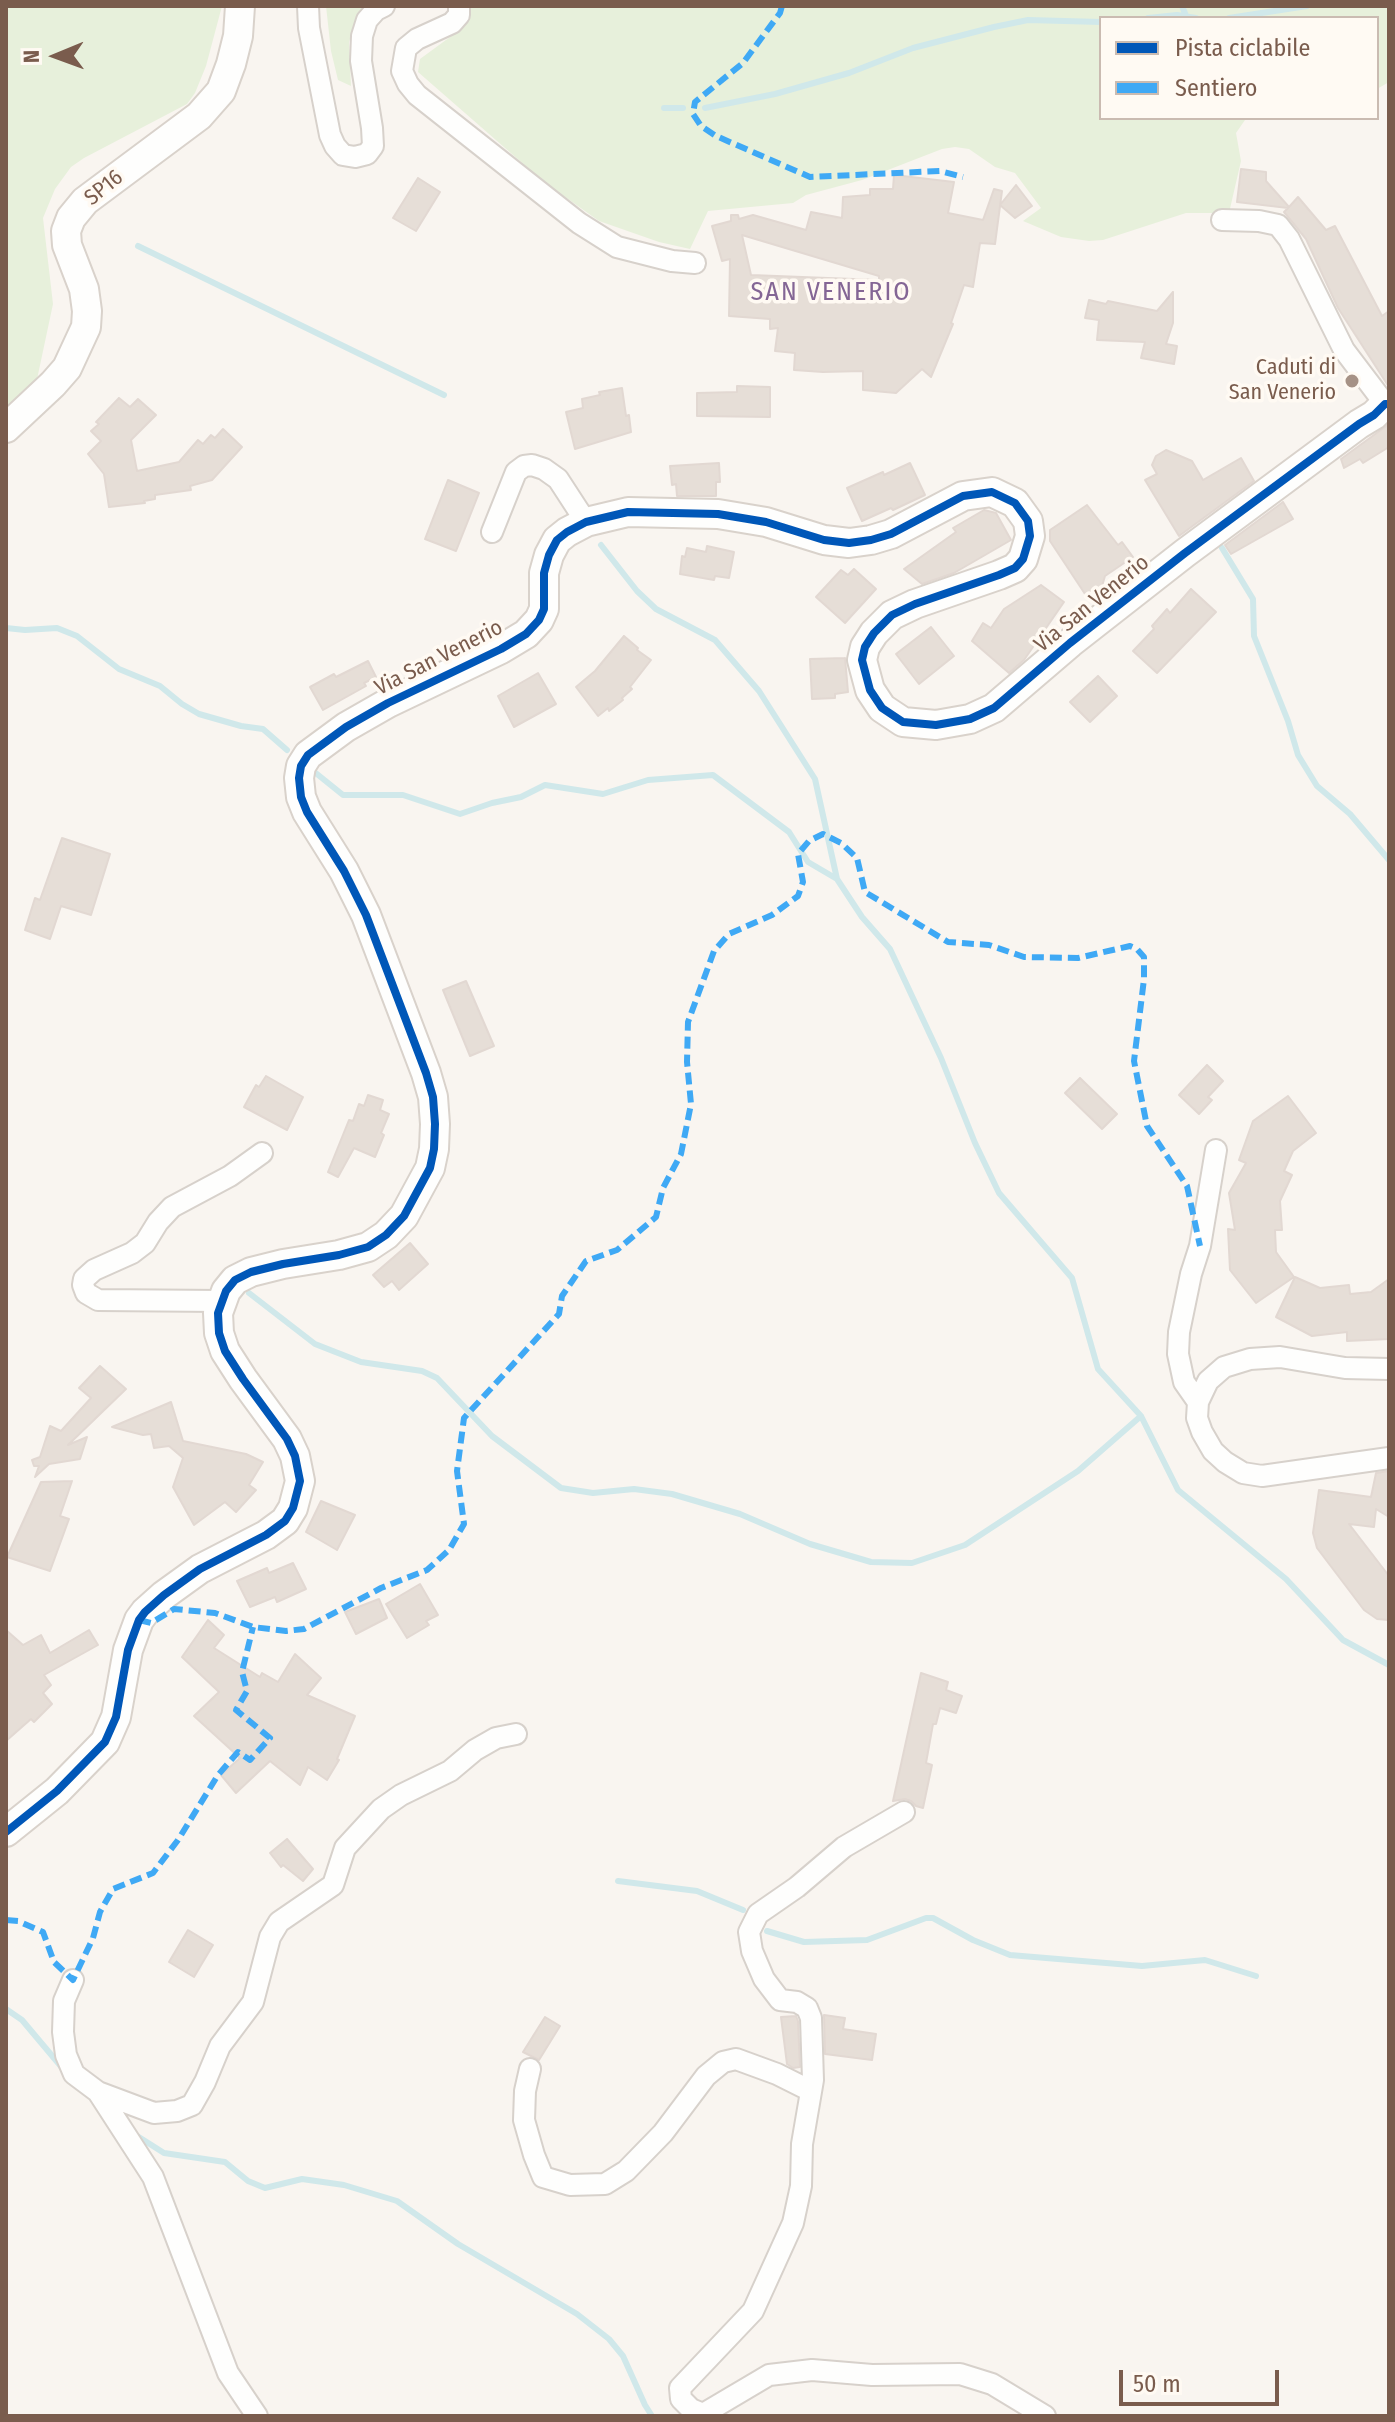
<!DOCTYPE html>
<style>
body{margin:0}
#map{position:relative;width:1395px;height:2422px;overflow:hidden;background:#f9f5f0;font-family:"Fira Sans Condensed",sans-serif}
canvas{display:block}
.frame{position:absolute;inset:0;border:8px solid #7a5c4d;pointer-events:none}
.legend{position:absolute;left:1099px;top:16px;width:280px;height:104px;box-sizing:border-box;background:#fffaf3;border:2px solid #cabbb1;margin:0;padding:10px 14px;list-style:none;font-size:24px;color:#7a5c4d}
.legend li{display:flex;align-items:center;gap:16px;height:40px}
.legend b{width:40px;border:2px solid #cabbb1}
.north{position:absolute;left:16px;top:16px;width:80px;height:80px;-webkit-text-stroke:6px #fffaf3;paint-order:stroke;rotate:269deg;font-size:22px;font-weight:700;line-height:32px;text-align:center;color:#7a5c4d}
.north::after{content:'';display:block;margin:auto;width:28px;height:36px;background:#7a5c4d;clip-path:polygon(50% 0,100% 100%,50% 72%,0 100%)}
.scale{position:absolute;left:1119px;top:2370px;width:160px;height:36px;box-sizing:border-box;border:4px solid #7a5c4d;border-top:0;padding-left:10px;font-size:24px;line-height:28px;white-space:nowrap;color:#7a5c4d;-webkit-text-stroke:6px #fffaf3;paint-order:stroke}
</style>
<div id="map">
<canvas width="1395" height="2422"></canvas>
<div class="frame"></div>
<ul class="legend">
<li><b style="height:10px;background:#0057b8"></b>Pista ciclabile</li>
<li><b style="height:10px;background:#3fa9f5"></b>Sentiero</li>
</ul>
<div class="north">N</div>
<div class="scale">50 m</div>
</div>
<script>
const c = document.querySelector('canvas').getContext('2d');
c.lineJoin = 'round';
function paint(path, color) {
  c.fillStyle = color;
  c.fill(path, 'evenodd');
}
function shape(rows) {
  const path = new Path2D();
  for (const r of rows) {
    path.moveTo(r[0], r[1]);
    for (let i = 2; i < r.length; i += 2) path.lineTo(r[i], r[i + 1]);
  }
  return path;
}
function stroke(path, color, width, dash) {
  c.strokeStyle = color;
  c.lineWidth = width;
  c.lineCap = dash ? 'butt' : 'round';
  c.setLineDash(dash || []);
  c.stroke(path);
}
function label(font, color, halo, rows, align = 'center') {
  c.font = font + ' "Fira Sans Condensed",sans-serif';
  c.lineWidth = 7;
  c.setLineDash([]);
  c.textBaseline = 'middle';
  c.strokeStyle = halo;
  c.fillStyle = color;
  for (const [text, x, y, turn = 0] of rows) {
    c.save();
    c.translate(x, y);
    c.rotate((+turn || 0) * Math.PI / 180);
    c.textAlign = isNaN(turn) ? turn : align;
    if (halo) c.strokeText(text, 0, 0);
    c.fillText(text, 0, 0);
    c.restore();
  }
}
paint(shape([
 [6,6,222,6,206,66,195,93,187,104,84,158,71,167,55,189,43,218,53,304,36,384,6,411],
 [326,6,362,6,349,42,351,86,338,80,331,51],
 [467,6,1389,6,1389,82,1377,89,1377,18,1101,18,1101,118,1257,118,1245,120,1236,133,1241,161,1229,213,1186,213,1103,240,1089,241,1061,237,1023,221,1041,208,1015,173,995,167,969,149,955,147,942,149,862,180,806,195,793,203,708,211,690,249,659,242,599,221,544,182,418,72,420,59,465,26,470,13]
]), '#e7f0db');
stroke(shape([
 [1182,6,1187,18],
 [1148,18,1177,15,1196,18],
 [1229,18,1307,6],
 [664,108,683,108],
 [705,108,775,94,849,73,913,48,994,27,1028,20,1101,22],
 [138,246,444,395],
 [601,545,637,591,656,609,715,640,759,691,815,779,837,879,862,917,890,949,941,1058,975,1143,999,1193,1072,1278,1098,1369,1141,1416,1178,1490,1286,1579,1343,1640,1389,1665],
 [1222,548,1253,599,1254,636,1288,721,1298,755,1317,786,1350,814,1389,860],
 [6,628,25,630,57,628,77,636,119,669,160,686,182,704,199,714,241,726,263,729,287,750],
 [312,770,343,795,403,795,460,814,492,803,521,797,545,785,603,794,648,780,713,775,789,832,808,862,837,879],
 [249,1293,315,1344,361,1362,422,1371,437,1378,492,1436,561,1488,593,1493,634,1489,672,1494,740,1514,810,1544,871,1562,912,1563,965,1545,1078,1471,1141,1416],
 [618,1881,697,1891,743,1910],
 [767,1931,804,1942,867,1940,926,1918,933,1918,973,1940,1010,1955,1142,1966,1205,1960,1256,1976],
 [6,2009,22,2020,64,2070],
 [134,2134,164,2153,225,2162,248,2181,265,2188,302,2179,344,2185,397,2201,458,2244,577,2314,609,2339,623,2356,645,2405,652,2416]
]), '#d0e8ea', 6);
const building = shape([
 [1241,169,1266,172,1266,181,1289,207,1298,197,1326,230,1335,226,1382,316,1389,311,1389,387,1338,308,1306,239,1284,212,1288,208,1237,202,1241,169],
 [894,175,954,182,948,213,983,220,994,189,1002,191,995,244,980,243,973,287,964,285,951,323,953,324,931,377,922,369,896,393,863,390,863,371,823,372,794,370,795,353,775,351,778,328,770,329,770,319,729,316,730,259,722,261,712,226,731,221,731,215,738,215,739,219,753,215,806,230,811,212,842,218,843,197,870,195,870,189,893,189,894,175],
 [742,235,879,276,879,280,751,275,742,235],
 [418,178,440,192,416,231,393,218,418,178],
 [1016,185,1032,206,1015,218,1000,205,1016,185],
 [1173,292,1173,323,1166,344,1177,346,1174,364,1141,358,1145,342,1097,340,1099,320,1085,318,1089,300,1106,304,1108,301,1157,311,1173,292],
 [737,386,770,387,770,417,697,416,697,393,737,392,737,386],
 [622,388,626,416,629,415,631,432,575,449,566,412,583,408,582,399,600,395,599,392,622,388],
 [119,398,130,407,138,399,156,415,131,440,137,471,179,462,198,440,203,444,211,435,215,438,223,429,242,447,212,480,190,486,191,490,155,495,155,499,144,501,145,503,109,507,104,474,88,454,101,441,91,431,99,424,96,422,119,398],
 [1389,424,1389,447,1363,463,1360,459,1344,468,1341,459,1389,424],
 [1166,450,1192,461,1203,480,1241,458,1254,481,1179,536,1145,480,1157,474,1152,465,1156,456,1166,450],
 [719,463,720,482,716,482,716,496,677,496,676,484,672,485,670,466,719,463],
 [910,463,925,495,893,510,891,508,862,521,847,488,883,472,884,475,910,463],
 [448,480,479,493,456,551,425,539,448,480],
 [1283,502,1293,519,1231,554,1225,545,1283,502],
 [1087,505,1118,545,1122,542,1133,557,1105,576,1102,586,1087,597,1050,541,1050,530,1087,505],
 [984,510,996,513,1011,540,954,573,922,584,904,569,956,532,953,528,984,510],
 [707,546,734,552,729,578,715,576,714,580,680,574,682,556,685,557,687,548,706,552,707,546],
 [854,569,876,589,845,623,816,597,841,570,848,575,854,569],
 [1041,585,1064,602,1024,660,1009,673,972,641,983,623,991,628,1004,609,1041,585],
 [1191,589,1216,612,1157,673,1133,651,1154,629,1152,626,1167,609,1170,613,1191,589],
 [931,627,954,656,919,684,896,654,931,627],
 [624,636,638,648,637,650,651,660,630,687,632,689,622,698,623,700,609,711,608,708,598,716,576,687,595,671,624,636],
 [845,658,848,692,835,694,835,698,812,699,810,659,845,658],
 [368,661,376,677,364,683,366,686,323,710,310,687,334,674,336,677,368,661],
 [538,673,556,704,514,727,498,696,538,673],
 [1098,676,1117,696,1090,722,1070,702,1098,676],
 [62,838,110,854,91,915,61,906,50,939,25,930,35,898,40,900,62,838],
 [466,981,494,1046,470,1056,443,990,466,981],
 [1207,1065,1223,1081,1208,1097,1212,1100,1199,1114,1179,1095,1207,1065],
 [266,1076,303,1097,287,1130,244,1107,256,1085,259,1087,266,1076],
 [1080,1078,1117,1114,1102,1129,1065,1093,1080,1078],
 [368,1095,383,1100,380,1110,389,1114,381,1133,384,1135,375,1157,354,1148,338,1177,328,1172,349,1120,353,1121,359,1104,364,1106,368,1095],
 [1288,1096,1316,1133,1293,1151,1284,1171,1292,1175,1280,1201,1282,1230,1275,1230,1276,1252,1294,1277,1256,1303,1230,1270,1228,1229,1235,1230,1229,1193,1246,1163,1239,1160,1253,1121,1288,1096],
 [410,1243,428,1264,399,1290,392,1281,384,1287,373,1275,410,1243],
 [1295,1277,1320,1288,1349,1285,1350,1294,1371,1292,1389,1279,1389,1339,1347,1341,1347,1332,1312,1336,1276,1317,1295,1277],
 [100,1366,126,1389,68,1445,87,1437,80,1459,49,1464,35,1477,39,1466,34,1466,32,1460,40,1457,50,1426,61,1431,91,1398,79,1388,100,1366],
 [171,1402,183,1441,246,1454,263,1462,249,1485,256,1490,236,1512,225,1502,194,1525,173,1487,183,1458,169,1446,154,1448,151,1434,143,1435,112,1427,171,1402],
 [1389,1471,1389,1517,1376,1509,1374,1527,1349,1524,1389,1576,1389,1620,1377,1619,1364,1610,1317,1548,1313,1533,1319,1490,1371,1497,1376,1473,1389,1471],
 [72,1481,60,1516,69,1519,50,1571,7,1557,41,1482,72,1481],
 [321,1501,355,1515,337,1550,306,1532,321,1501],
 [293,1563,306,1589,277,1602,275,1597,250,1607,237,1581,267,1568,269,1573,293,1563],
 [420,1584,438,1615,426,1621,429,1625,407,1638,386,1604,420,1584],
 [379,1599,387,1618,356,1634,345,1612,379,1599],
 [208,1620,224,1635,214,1648,260,1677,262,1673,278,1682,295,1654,321,1678,307,1695,355,1716,337,1759,339,1760,327,1780,308,1767,300,1785,270,1761,236,1793,221,1775,240,1758,194,1716,219,1692,182,1657,208,1620],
 [6,1630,23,1645,41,1635,50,1653,89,1630,98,1645,44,1675,51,1685,43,1693,52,1704,34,1722,31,1719,6,1741,6,1630],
 [921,1673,948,1682,946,1690,962,1696,956,1713,940,1708,936,1724,933,1724,926,1763,932,1765,923,1808,916,1806,911,1801,905,1799,893,1801,921,1673],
 [287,1839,313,1869,303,1881,283,1865,281,1867,270,1853,287,1839],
 [188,1930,213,1945,194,1977,169,1962,188,1930],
 [824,2015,845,2018,843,2029,876,2034,872,2060,825,2054,824,2015],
 [796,2016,798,2021,800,2067,793,2068,787,2064,781,2017,796,2016],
 [545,2017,560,2026,539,2060,523,2052,545,2017]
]);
paint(building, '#e6ded7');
stroke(building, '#e2d8d2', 2);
const street = shape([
 [308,6,309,28,330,135,335,146,343,155,355,157,367,154,373,146,372,128,361,61,362,36,367,20,376,10,384,6],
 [459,6,459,15,452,23,417,39,406,48,402,71,408,84,417,95,579,223,617,247,672,261,695,263],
 [1222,220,1259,221,1278,225,1289,239,1344,350,1385,404],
 [492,532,516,472,524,466,532,465,544,469,558,479,586,522],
 [221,1301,98,1300,86,1293,83,1285,84,1279,94,1270,132,1253,145,1243,158,1222,172,1207,230,1176,262,1153],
 [1389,1369,1345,1368,1280,1357,1250,1359,1224,1367,1208,1381,1198,1402,1197,1418,1202,1432,1213,1451,1225,1462,1243,1473,1262,1476,1389,1458],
 [1198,1402,1184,1382,1178,1354,1179,1332,1191,1274,1200,1246,1216,1150],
 [904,1812,844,1847,797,1887,758,1914,749,1932,752,1951,764,1979,780,2000,797,2002,807,2008,811,2018,813,2080,802,2144,801,2186,793,2223,753,2311,680,2388,681,2399,691,2409,703,2414,769,2375,812,2370,872,2375,960,2374,992,2384,1045,2416],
 [73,1980,64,2001,63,2032,66,2055,74,2074,98,2092,153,2177,228,2373,257,2416],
 [530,2069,525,2091,524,2120,534,2155,543,2177,570,2185,605,2184,626,2171,663,2133,706,2076,723,2062,736,2059,777,2074,811,2091],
 [98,2092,154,2113,177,2111,192,2105,205,2082,220,2046,253,2002,270,1937,279,1922,333,1885,345,1848,381,1809,401,1795,450,1771,475,1750,496,1738,516,1734]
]);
const secondary = shape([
 [6,428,53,384,67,368,86,327,87,311,84,289,67,245,66,231,71,218,85,201,199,116,221,91,231,64,238,36,240,6],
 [6,1832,57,1791,105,1742,116,1717,128,1650,139,1620,145,1612,164,1595,200,1569,266,1535,285,1521,293,1508,300,1481,295,1456,287,1439,243,1379,225,1351,219,1333,218,1313,226,1291,235,1280,251,1272,283,1264,339,1255,368,1247,386,1235,404,1216,430,1168,434,1149,435,1124,433,1097,426,1073,366,915,344,871,307,812,301,797,299,778,301,766,308,755,346,727,388,703,501,649,526,634,539,620,544,609,544,573,549,555,557,540,567,532,586,522,628,512,718,514,766,522,824,540,849,543,871,540,891,534,963,496,992,492,1015,503,1028,521,1030,536,1023,559,1015,568,999,575,915,604,892,615,874,633,865,647,862,660,870,690,882,708,903,722,936,725,970,719,994,708,1070,643,1185,553,1359,424,1374,415,1385,404,1389,404]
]);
stroke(street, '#d7d1cb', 24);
stroke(secondary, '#d9d2cb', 32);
stroke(street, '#fefefd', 20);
stroke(secondary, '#fefefd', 28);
stroke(shape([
 [782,6,780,13,743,63,695,102,693,114,701,126,716,136,810,177,940,171,963,177],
 [139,1620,151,1623,174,1609,215,1613,253,1627,286,1631,304,1629,381,1588,427,1570,449,1550,464,1524,457,1471,464,1418,559,1314,562,1296,586,1261,617,1250,656,1217,663,1188,681,1154,691,1104,687,1062,688,1022,714,951,729,934,772,915,798,896,803,882,798,854,809,841,823,834,841,843,857,858,865,892,948,942,989,945,1024,957,1078,958,1130,946,1137,949,1144,957,1144,979,1134,1061,1147,1126,1187,1186,1200,1246],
 [6,1920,18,1921,43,1932,54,1962,73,1980,93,1938,100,1912,113,1889,153,1873,178,1840,218,1775,238,1752,250,1760,270,1738,236,1710,247,1691,242,1672,253,1627]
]), '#3fa9f5', 6, [12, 6]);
stroke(shape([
 [6,1832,57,1791,105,1742,116,1717,128,1650,139,1620,145,1612,164,1595,200,1569,266,1535,285,1521,293,1508,300,1481,295,1456,287,1439,243,1379,225,1351,219,1333,218,1313,226,1291,235,1280,251,1272,283,1264,339,1255,368,1247,386,1235,404,1216,430,1168,434,1149,435,1124,433,1097,426,1073,366,915,344,871,307,812,301,797,299,778,301,766,308,755,346,727,388,703,501,649,526,634,539,620,544,609,544,573,549,555,557,540,567,532,586,522,628,512,718,514,766,522,824,540,849,543,871,540,891,534,963,496,992,492,1015,503,1028,521,1030,536,1023,559,1015,568,999,575,915,604,892,615,874,633,865,647,862,660,870,690,882,708,903,722,936,725,970,719,994,708,1070,643,1185,553,1359,424,1374,415,1385,404,1389,404]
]), '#0057b8', 8);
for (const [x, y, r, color] of [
 [1352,381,8,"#a69286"]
]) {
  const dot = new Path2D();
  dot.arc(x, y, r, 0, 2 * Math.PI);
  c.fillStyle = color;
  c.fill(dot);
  stroke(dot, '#fffaf3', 3);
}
label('22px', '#7a5c4d', '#fffaf3', [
 ["SP16",104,188,-39],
 ["Via San Venerio",1092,604,-39],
 ["Via San Venerio",439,658,-27]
]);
label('22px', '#7a5c4d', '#fffaf3', [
 ["Caduti di",1336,368],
 ["San Venerio",1336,393]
], 'right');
c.letterSpacing = '2px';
label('26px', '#846695', '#fffaf3', [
 ["SAN VENERIO",831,293]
]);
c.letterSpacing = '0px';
</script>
